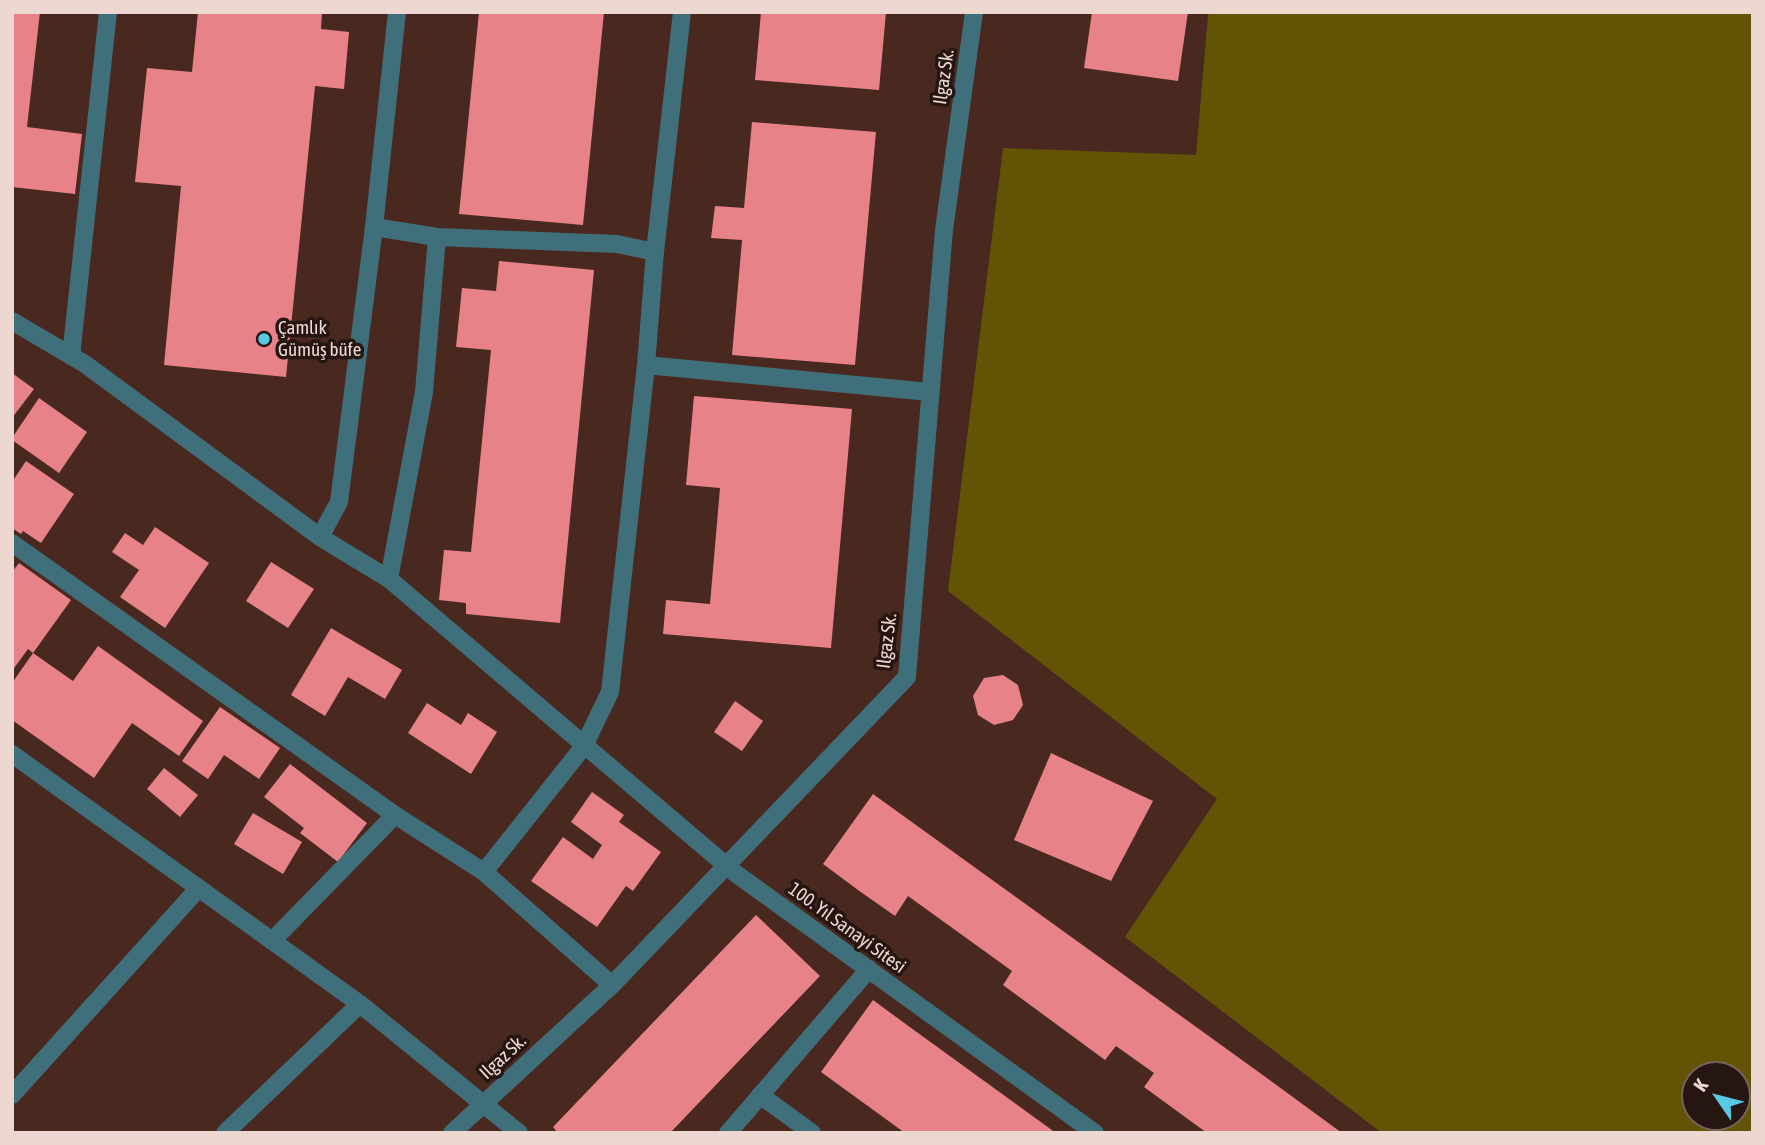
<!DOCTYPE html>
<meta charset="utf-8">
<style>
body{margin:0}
#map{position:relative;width:1765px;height:1145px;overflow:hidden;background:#49291f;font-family:"Asap Condensed",sans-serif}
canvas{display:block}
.frame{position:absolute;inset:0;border:14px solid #edd8d1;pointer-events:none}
.north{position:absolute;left:1681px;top:1061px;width:70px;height:70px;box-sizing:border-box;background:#251611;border:2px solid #75645e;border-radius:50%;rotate:305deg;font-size:19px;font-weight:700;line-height:28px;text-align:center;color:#edd8d1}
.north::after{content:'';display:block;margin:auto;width:24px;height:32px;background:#59c8e5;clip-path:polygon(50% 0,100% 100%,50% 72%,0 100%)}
</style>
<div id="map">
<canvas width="1765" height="1145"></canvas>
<div class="frame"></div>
<div class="north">K</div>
</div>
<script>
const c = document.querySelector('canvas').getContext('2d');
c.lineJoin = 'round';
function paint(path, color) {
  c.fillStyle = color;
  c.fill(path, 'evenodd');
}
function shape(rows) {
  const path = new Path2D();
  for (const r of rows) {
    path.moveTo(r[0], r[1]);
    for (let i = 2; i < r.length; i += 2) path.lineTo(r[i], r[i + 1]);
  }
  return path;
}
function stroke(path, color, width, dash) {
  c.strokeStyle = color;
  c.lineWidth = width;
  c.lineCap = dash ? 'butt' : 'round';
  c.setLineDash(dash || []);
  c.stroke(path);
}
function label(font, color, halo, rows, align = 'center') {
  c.font = font + ' "Asap Condensed",sans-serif';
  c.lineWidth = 7;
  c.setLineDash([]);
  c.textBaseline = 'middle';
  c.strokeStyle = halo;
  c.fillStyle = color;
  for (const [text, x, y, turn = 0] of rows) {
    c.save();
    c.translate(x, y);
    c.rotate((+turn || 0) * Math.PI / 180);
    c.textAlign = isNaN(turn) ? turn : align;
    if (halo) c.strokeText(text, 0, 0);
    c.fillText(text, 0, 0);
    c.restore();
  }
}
paint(shape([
 [1210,12,1753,12,1753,1133,1382,1133,1125,937,1217,799,948,591,1003,148,1196,155,1208,16],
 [1695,1075,1737,1075,1737,1117,1695,1117]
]), '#625404');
paint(shape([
 [12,12,40,12,27,127,82,134,75,194,12,187],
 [198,12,322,12,321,29,349,32,344,89,315,86,286,377,164,365,181,186,135,182,147,68,192,72],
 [479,12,604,12,583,225,459,214],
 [761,12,886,12,879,90,755,80],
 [1092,12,1188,12,1178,81,1084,68],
 [752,122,876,132,855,365,732,355,742,240,711,238,715,206,744,208],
 [499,261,594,270,560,623,466,614,466,603,439,600,444,550,471,552,491,350,456,347,462,288,496,291],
 [12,373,34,389,12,418],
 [694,396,852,409,831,648,663,634,666,600,710,604,720,488,686,485],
 [39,398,87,432,59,473,12,440,12,438],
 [26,461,74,494,41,543,23,531,21,534,12,528,12,482],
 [155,527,209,563,165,628,120,597,139,570,112,552,125,533,143,545],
 [271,562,314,589,288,628,246,601],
 [19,563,71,600,33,653,28,649,12,671,12,572],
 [331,628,402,670,385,699,348,677,325,716,291,695],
 [98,646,203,721,179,756,132,723,94,778,12,720,12,683,33,653,73,681],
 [1003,675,1018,685,1023,705,1013,720,994,725,978,715,973,696,984,678],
 [735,701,763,721,742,751,714,732],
 [427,703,461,725,468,713,497,732,471,774,408,733],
 [220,707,280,748,259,779,224,755,208,779,182,761],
 [1051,753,1153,801,1111,881,1014,840],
 [290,764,367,823,338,862,300,833,304,828,264,797],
 [164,768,198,795,180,817,147,789],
 [592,792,624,815,619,822,661,852,633,891,626,886,597,927,531,881,563,837,593,859,602,845,571,822],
 [873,794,1260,1073,1342,1133,1207,1133,1144,1087,1154,1073,1116,1046,1105,1060,1003,985,1012,971,908,896,895,916,858,890,823,864],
 [253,813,302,842,283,874,234,844],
 [756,915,820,976,670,1133,558,1133,553,1127],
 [873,1000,907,1025,1056,1133,905,1133,821,1072]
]), '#e78388');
stroke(shape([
 [374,227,437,237,617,244,655,252],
 [12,321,85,364,320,537,389,579,735,873,1095,1133],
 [71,356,108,12],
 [646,365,930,392],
 [320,537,339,502,374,227,397,12],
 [12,543,395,815,484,872,612,985],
 [389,579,424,392,437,237],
 [12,754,360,1004,519,1133],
 [484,872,584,746,610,692,646,365,655,252,682,12],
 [272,941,395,815],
 [12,1095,198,889],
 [760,1095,812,1133],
 [225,1133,360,1004],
 [452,1133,612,985,907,677,944,230,974,12],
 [728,1133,869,969]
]), '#406f7c', 18);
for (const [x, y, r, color] of [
 [264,339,7,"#59c8e5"]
]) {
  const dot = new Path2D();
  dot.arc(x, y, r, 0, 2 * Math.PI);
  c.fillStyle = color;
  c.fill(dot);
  stroke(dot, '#251611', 2.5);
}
label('19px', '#edd8d1', '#251611', [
 ["Ilgaz Sk.",944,77,-82],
 ["Ilgaz Sk.",887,641,-83],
 ["100. Yıl Sanayi Sitesi",847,928,36],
 ["Ilgaz Sk.",503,1057,-43]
]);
label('19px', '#edd8d1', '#251611', [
 ["Çamlık",278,328],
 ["Gümüş büfe",278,350]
], 'left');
</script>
